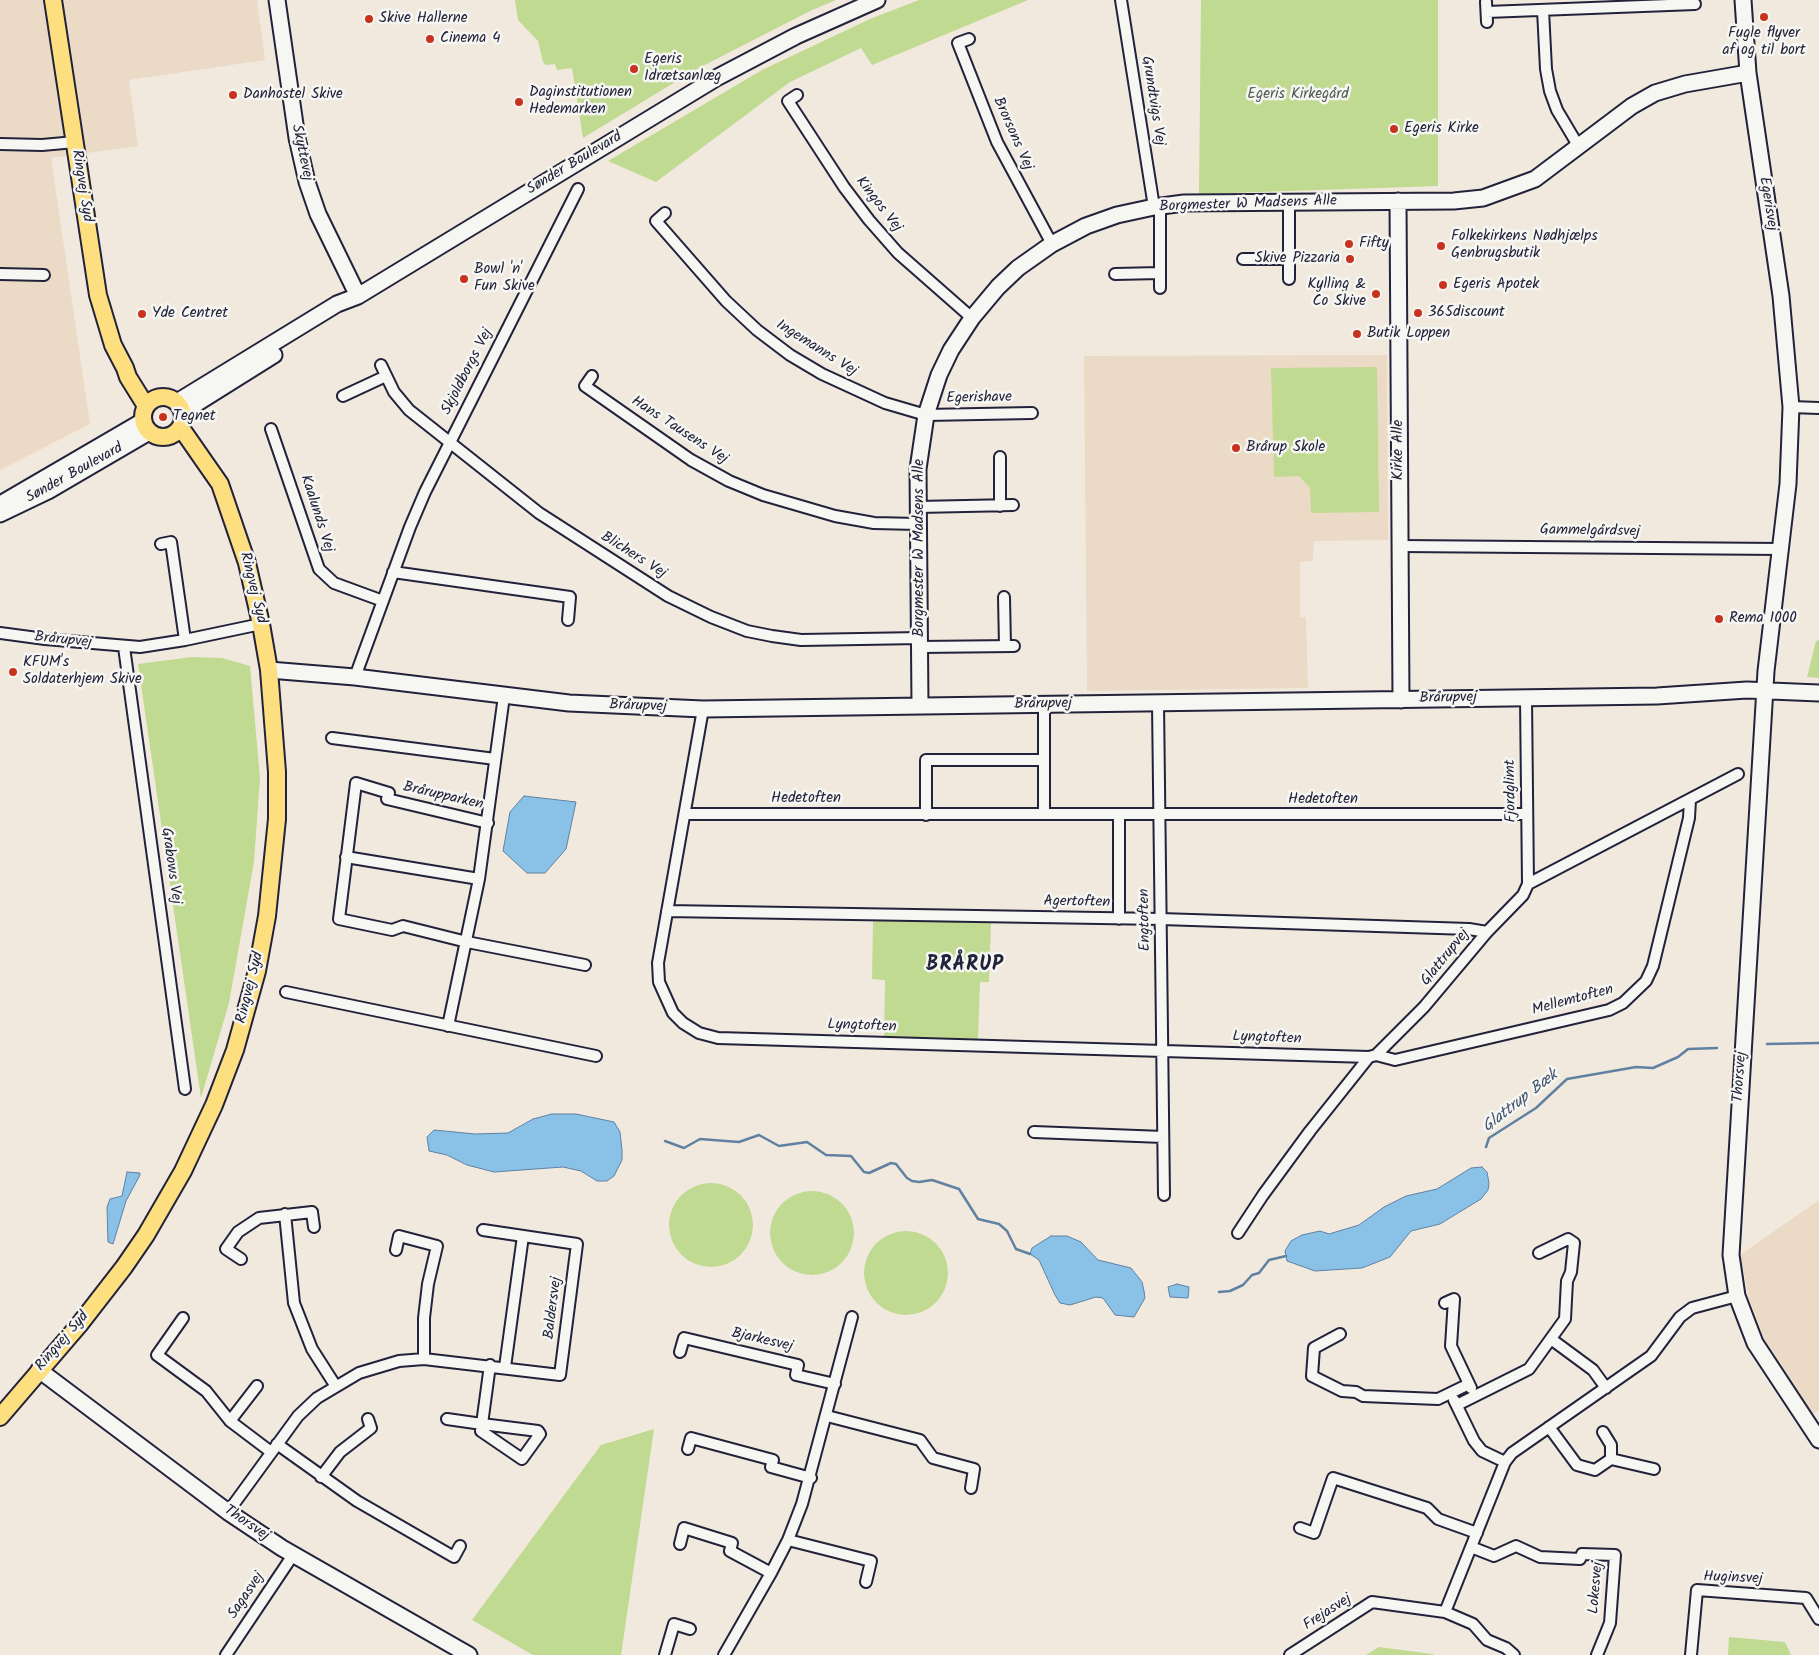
<!DOCTYPE html>
<meta charset="utf-8">
<style>
body{margin:0}
canvas{display:block;background:#f1e9de}
</style>
<canvas width="1819" height="1655"></canvas>
<script>
const c = document.querySelector('canvas').getContext('2d');
c.lineJoin = 'round';
function paint(path, color) {
  c.fillStyle = color;
  c.fill(path, 'evenodd');
}
function shape(rows) {
  const path = new Path2D();
  for (const r of rows) {
    if (r.length === 3) {
      path.moveTo(r[0] + r[2], r[1]);
      path.arc(r[0], r[1], r[2], 0, 2 * Math.PI);
      continue;
    }
    path.moveTo(r[0], r[1]);
    for (let i = 2; i < r.length; i += 2) path.lineTo(r[i], r[i + 1]);
  }
  return path;
}
function stroke(path, color, width, dash) {
  c.strokeStyle = color;
  c.lineWidth = width;
  c.lineCap = dash ? 'butt' : 'round';
  c.setLineDash(dash || []);
  c.stroke(path);
}
function label(font, color, halo, rows, align = 'center') {
  c.font = font + ' Kalam,sans-serif';
  c.lineWidth = 5;
  c.setLineDash([]);
  c.textBaseline = 'middle';
  c.strokeStyle = halo;
  c.fillStyle = color;
  for (const [text, x, y, turn = 0] of rows) {
    c.save();
    c.translate(x, y);
    c.rotate((+turn || 0) * Math.PI / 180);
    c.textAlign = isNaN(turn) ? turn : align;
    if (halo) c.strokeText(text, 0, 0);
    c.fillText(text, 0, 0);
    c.restore();
  }
}
paint(shape([
 [0,0,257,0,265,60,129,80,138,146,51,158,90,424,0,470],
 [1387,355,1388,540,1314,541,1313,561,1300,562,1300,617,1306,617,1308,688,1087,691,1084,356],
 [1819,1200,1819,1410,1812,1414,1766,1344,1749,1298,1740,1255]
]), '#ebdac6');
paint(shape([
 [515,0,836,0,810,11,695,70,583,138,572,68,557,70,555,64,546,65,543,62,538,41,518,20],
 [919,0,1028,0,872,65,861,48,790,82,656,182,608,161,762,70,870,19],
 [1201,0,1438,0,1438,186,1199,194],
 [1377,367,1379,512,1311,513,1310,488,1299,476,1274,477,1271,368],
 [1819,640,1819,678,1807,677,1816,641],
 [192,657,222,658,250,666,260,778,254,862,229,1003,201,1098,138,664],
 [873,920,991,923,989,982,980,982,978,1039,884,1036,885,980,872,979],
 [711,1225,42],
 [812,1233,42],
 [906,1273,42],
 [654,1429,621,1655,533,1655,472,1620,601,1445],
 [1729,1637,1785,1642,1791,1655,1728,1655],
 [1379,1647,1432,1654,1435,1655,1366,1655]
]), '#c0da91');
const water = shape([
 [524,796,576,802,566,849,545,873,527,873,503,851,510,812,524,796],
 [552,1114,576,1114,614,1122,620,1132,622,1150,622,1160,614,1176,607,1181,597,1181,581,1171,563,1167,494,1172,467,1165,447,1155,429,1151,427,1137,434,1130,475,1134,508,1133,533,1119,552,1114],
 [1482,1167,1487,1172,1489,1183,1488,1190,1481,1199,1440,1224,1411,1231,1390,1257,1362,1268,1315,1271,1287,1261,1285,1251,1291,1241,1302,1235,1320,1231,1329,1234,1359,1225,1384,1207,1406,1196,1437,1189,1471,1168,1482,1167],
 [127,1172,140,1173,140,1175,126,1201,113,1244,108,1242,107,1207,110,1199,122,1196,127,1172],
 [1051,1236,1067,1236,1081,1242,1098,1260,1131,1268,1142,1282,1144,1291,1145,1298,1134,1317,1115,1315,1103,1298,1096,1297,1070,1305,1060,1303,1055,1295,1039,1260,1030,1254,1032,1248,1051,1236],
 [1177,1284,1189,1287,1188,1298,1170,1297,1168,1287,1177,1284]
]);
paint(water, '#89c1e7');
stroke(water, '#6081a2', 1);
stroke(shape([
 [1767,1044,1819,1043],
 [665,1141,684,1148,700,1139,739,1142,759,1135,779,1146,807,1142,826,1155,851,1156,864,1172,869,1173,891,1163,896,1164,907,1178,912,1181,919,1182,932,1180,959,1189,978,1219,999,1224,1007,1231,1016,1249,1030,1254],
 [1486,1147,1489,1138,1536,1108,1567,1079,1636,1067,1653,1068,1678,1057,1688,1049,1717,1048],
 [1219,1292,1230,1291,1243,1285,1252,1275,1259,1273,1269,1260,1286,1256]
]), '#6081a2', 2.5);
const street = shape([
 [1121,0,1154,207],
 [1486,2,1487,22],
 [1543,10,1546,69,1550,91,1557,110,1579,147],
 [1487,12,1695,4],
 [969,39,958,43,997,142,1052,244],
 [797,95,788,101,844,187,869,220,898,253,972,318],
 [0,144,42,145,75,142],
 [1289,203,1289,279],
 [665,213,656,221,726,301,757,330,790,355,822,374,885,403,926,415,1032,413],
 [1243,259,1289,259],
 [0,274,44,275],
 [1115,274,1160,273],
 [1160,288,1160,206],
 [381,365,394,392,409,410,539,513,668,596,711,617,747,631,772,636,801,640,920,638],
 [592,376,585,386,691,460,729,481,763,495,835,516,874,523,918,524],
 [343,396,386,376],
 [1791,407,1819,408],
 [271,429,319,569,334,583,383,601],
 [1000,457,1000,506],
 [918,507,1013,505],
 [161,544,171,542,185,640],
 [1400,546,1781,549],
 [393,572,570,597,568,620],
 [1004,597,1005,646],
 [0,633,45,639,140,647,185,640,261,624],
 [124,647,185,1089],
 [920,647,1014,646],
 [355,677,410,527,425,492,578,189],
 [1526,698,1528,884],
 [1158,703,1164,1195],
 [703,709,658,963,659,982,673,1013,683,1023,699,1033,718,1038,1369,1057],
 [332,738,495,759],
 [685,814,1527,814],
 [1044,814,1044,705],
 [926,815,926,760,1044,760],
 [1119,815,1119,919],
 [488,823,387,799,389,793,356,783,339,919,392,930,403,926,467,942,585,965],
 [346,857,479,879],
 [667,911,1161,919,1469,929,1487,932],
 [286,992,596,1056],
 [448,1026,479,879,504,696],
 [1376,1055,1395,1060,1609,1010,1623,1003,1646,981,1653,966,1689,818,1690,800],
 [1034,1132,1163,1137],
 [285,1214,294,1303,312,1349,335,1385],
 [1238,1233,1263,1195,1310,1131,1369,1057,1376,1055,1424,1007,1487,932,1523,895,1528,884,1738,774],
 [396,1250,399,1236,437,1246,428,1284,424,1318,424,1359],
 [241,1259,226,1249,238,1232,259,1218,312,1212,314,1227],
 [1445,1303,1454,1299,1451,1346,1471,1388],
 [183,1318,157,1355,206,1391,230,1421,271,1452],
 [1340,1334,1314,1348,1312,1376,1342,1391,1356,1392,1363,1396,1438,1399,1469,1384],
 [1551,1339,1593,1370,1606,1388],
 [680,1352,684,1338,798,1365,796,1375,835,1384],
 [505,1367,523,1236],
 [1454,1400,1474,1441,1482,1451,1505,1462],
 [1457,1405,1529,1369,1565,1319,1567,1281,1571,1272,1574,1243,1568,1239,1539,1253],
 [827,1416,920,1440,933,1458,974,1469,971,1488],
 [447,1419,482,1424,481,1431,522,1459,540,1434,538,1431,482,1424,490,1365],
 [230,1421,257,1386],
 [1549,1427,1577,1465,1595,1470,1611,1459,1611,1445,1603,1432],
 [277,1444,357,1501,454,1557,460,1546],
 [688,1449,691,1438,773,1460,771,1467,811,1478],
 [1611,1459,1654,1469],
 [321,1477,340,1452,371,1428,368,1419],
 [228,1512,298,1416,317,1398,359,1373,399,1361,424,1359,560,1375,577,1244,483,1230],
 [1300,1528,1314,1533,1333,1478,1427,1508,1438,1519,1477,1533],
 [788,1540,871,1561,866,1582],
 [680,1544,684,1528,732,1543,730,1551,771,1573],
 [1471,1547,1494,1556,1516,1546,1540,1557,1580,1559,1582,1554,1615,1555,1610,1623,1597,1655],
 [226,1655,293,1555],
 [665,1655,674,1624,690,1629],
 [724,1655,771,1573,788,1540,802,1504,852,1317],
 [1290,1655,1372,1602,1445,1612],
 [1514,1655,1506,1648,1487,1640,1473,1624,1445,1612,1505,1462,1512,1453,1651,1356,1680,1317,1692,1308,1737,1296],
 [1691,1655,1697,1590,1806,1598,1819,1619]
]);
const secondary = shape([
 [277,0,297,138,307,182,318,214,358,296],
 [1743,0,1748,73,1781,296,1791,407,1788,484,1766,671,1731,1255,1737,1296,1755,1343,1819,1440],
 [1398,201,1401,700],
 [177,402,337,304,358,296,718,77,796,36,877,0],
 [183,412,274,355],
 [4,502,143,421],
 [0,514,48,491,149,432],
 [269,670,355,677,569,703,703,709,1657,696,1747,690,1819,693],
 [920,706,918,469,926,415,939,375,951,350,972,318,998,287,1018,268,1052,244,1086,226,1117,215,1154,207,1184,203,1454,201,1483,198,1535,179,1632,106,1655,93,1685,84,1748,73],
 [39,1370,228,1512,282,1548,469,1655]
]);
const primary = shape([
 [53,0,98,295,113,345,125,368,128,377,146,406],
 [163,417,20],
 [0,1417,79,1325,124,1267,146,1235,183,1171,214,1105,235,1050,257,971,267,916,277,819,277,772,269,670,261,624,247,563,220,484,181,428]
]);
stroke(street, '#22223b', 14);
stroke(secondary, '#22223b', 19);
stroke(primary, '#22223b', 20);
stroke(street, '#f6f6f2', 10);
stroke(secondary, '#f6f6f2', 15);
stroke(primary, '#fddf80', 16);
for (const [x, y, r, color] of [
 [1764,17,5,"#c8321e"],
 [369,19,5,"#c8321e"],
 [430,39,5,"#c8321e"],
 [634,69,5,"#c8321e"],
 [233,95,5,"#c8321e"],
 [519,102,5,"#c8321e"],
 [1394,129,5,"#c8321e"],
 [1349,244,5,"#c8321e"],
 [1441,246,5,"#c8321e"],
 [1350,259,5,"#c8321e"],
 [464,279,5,"#c8321e"],
 [1443,285,5,"#c8321e"],
 [1376,294,5,"#c8321e"],
 [1418,313,5,"#c8321e"],
 [142,314,5,"#c8321e"],
 [1357,334,5,"#c8321e"],
 [163,417,5,"#c8321e"],
 [1236,448,5,"#c8321e"],
 [1719,619,5,"#c8321e"],
 [13,672,5,"#c8321e"]
]) {
  const dot = new Path2D();
  dot.arc(x, y, r, 0, 2 * Math.PI);
  c.fillStyle = color;
  c.fill(dot);
  stroke(dot, '#f6f6f2', 2);
}
label('15px', '#22223b', '#f6f6f2', [
 ["Skive Hallerne",379,19],
 ["Fugle flyver",1764,34,"center"],
 ["af og til bort",1764,51,"center"],
 ["Cinema 4",440,39],
 ["Egeris",644,60],
 ["Idrætsanlæg",644,77],
 ["Daginstitutionen",529,93],
 ["Hedemarken",529,110],
 ["Danhostel Skive",243,95],
 ["Egeris Kirke",1404,129],
 ["Folkekirkens Nødhjælps",1451,237],
 ["Genbrugsbutik",1451,254],
 ["Fifty",1359,244],
 ["Skive Pizzaria",1340,259,"right"],
 ["Bowl 'n'",474,270],
 ["Fun Skive",474,287],
 ["Kylling &",1366,285,"right"],
 ["Co Skive",1366,302,"right"],
 ["Egeris Apotek",1453,285],
 ["365discount",1428,313],
 ["Yde Centret",152,314],
 ["Butik Loppen",1367,334],
 ["Tegnet",173,417],
 ["Brårup Skole",1246,448],
 ["Rema 1000",1729,619],
 ["KFUM's",23,663],
 ["Soldaterhjem Skive",23,680]
], 'left');
label('15px', '#515955', '#f6f6f2', [
 ["Egeris Kirkegård",1298,95]
]);
label('15px', '#22223b', '#f6f6f2', [
 ["Grundtvigs Vej",1152,101,81],
 ["Brorsons Vej",1012,134,66],
 ["Skyttevej",301,153,78],
 ["Sønder Boulevard",575,164,-31],
 ["Ringvej Syd",81,186,81],
 ["Egerisvej",1767,204,81],
 ["Kingos Vej",878,205,52],
 ["Borgmester W Madsens Alle",1248,205,-2],
 ["Ingemanns Vej",816,349,32],
 ["Skjoldborgs Vej",468,372,-63],
 ["Egerishave",979,399,-1],
 ["Hans Tausens Vej",679,431,33],
 ["Kirke Alle",1399,450,-90],
 ["Sønder Boulevard",75,474,-29],
 ["Kaalunds Vej",316,514,72],
 ["Gammelgårdsvej",1590,532,1],
 ["Borgmester W Madsens Alle",920,548,-90],
 ["Blichers Vej",633,556,32],
 ["Ringvej Syd",252,588,76],
 ["Brårupvej",63,641,6],
 ["Brårupvej",1448,699,-1],
 ["Brårupvej",1043,705,-1],
 ["Brårupvej",638,707,2],
 ["Fjordglimt",1512,791,-91],
 ["Brårupparken",443,797,13],
 ["Hedetoften",806,799],
 ["Hedetoften",1323,800],
 ["Grabows Vej",170,866,82],
 ["Agertoften",1077,903,1],
 ["Engtoften",1146,920,-91],
 ["Glattrupvej",1446,958,-51],
 ["Ringvej Syd",251,988,-76],
 ["Mellemtoften",1573,1001,-15],
 ["Lyngtoften",862,1027,2],
 ["Lyngtoften",1267,1039,2],
 ["Thorsvej",1741,1077,-86],
 ["Baldersvej",554,1308,-83],
 ["Bjarkesvej",762,1341,13],
 ["Ringvej Syd",63,1342,-49],
 ["Thorsvej",246,1524,34],
 ["Huginsvej",1733,1579,2],
 ["Lokesvej",1597,1588,-85],
 ["Sagasvej",247,1596,-56],
 ["Frejasvej",1328,1613,-33]
]);
label('italic 16px', '#41526f', '#f6f6f2', [
 ["Glattrup Bæk",1521,1102,-38]
]);
c.letterSpacing = '1px';
label('bold 20px', '#22223b', '#f6f6f2', [
 ["BRÅRUP",965,967]
]);
c.letterSpacing = '0px';
</script>
